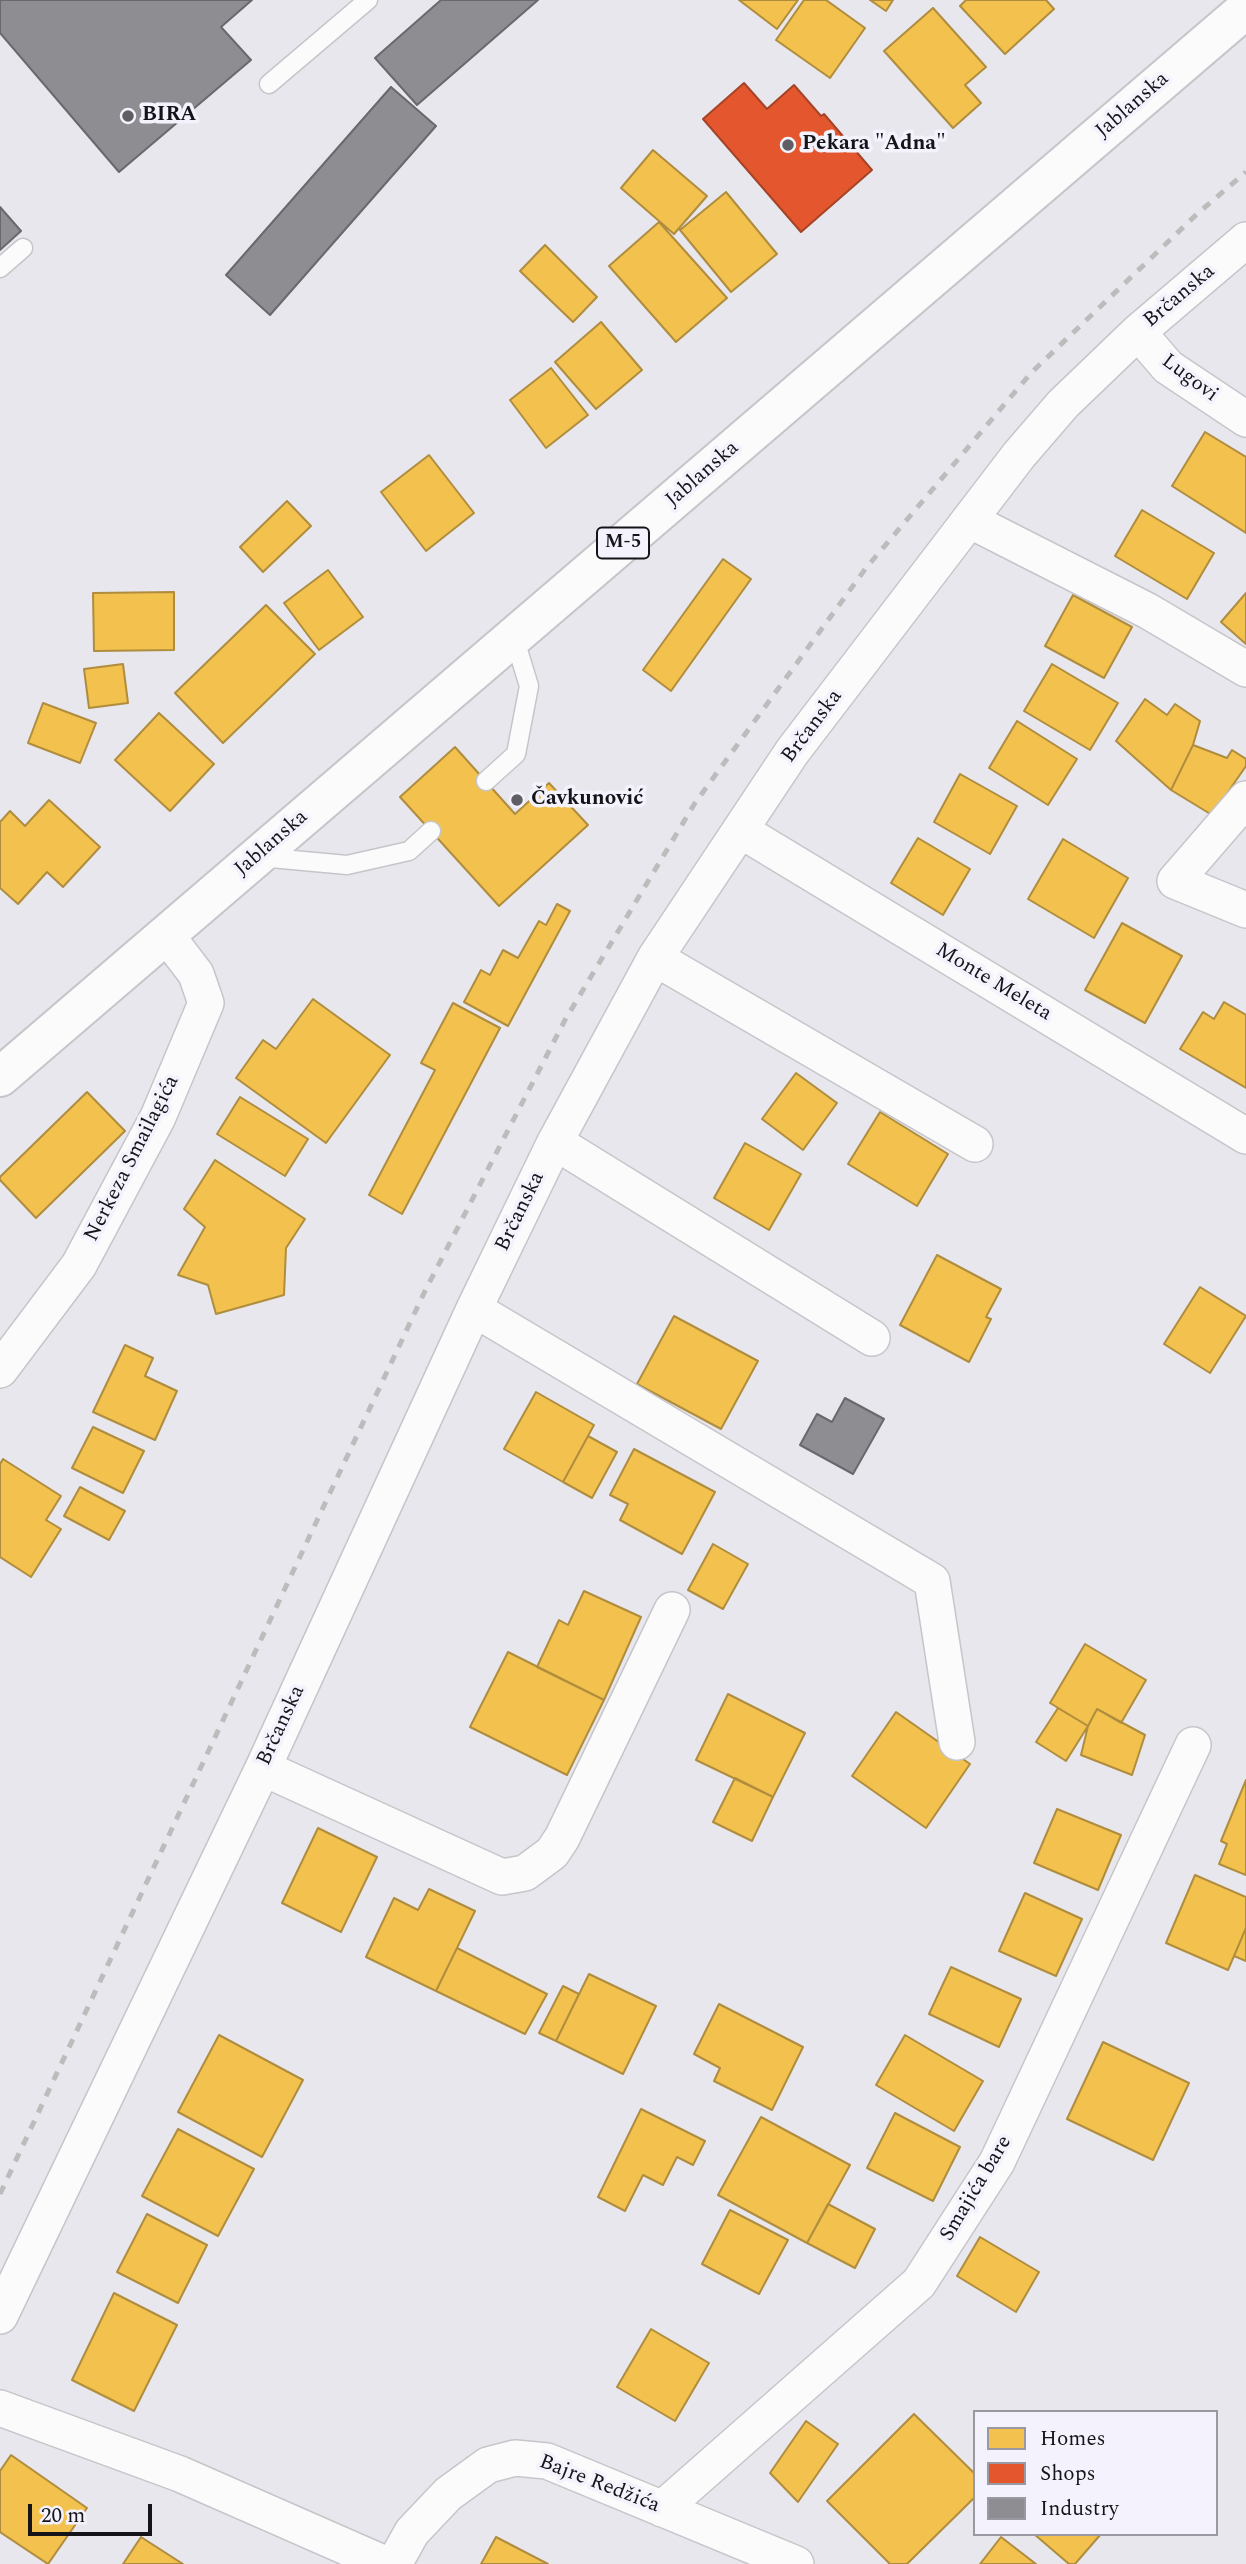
<!DOCTYPE html>
<meta charset="utf-8">
<style>
body{margin:0}
#map{position:relative;width:1246px;height:2564px;overflow:hidden;background:#e7e7ed;font-family:Spectral,serif}
canvas{display:block}
.legend{position:absolute;left:973px;top:2410px;width:245px;height:126px;box-sizing:border-box;background:#f3f2fd;border:2px solid #9a99a1;margin:0;padding:9px 12px;list-style:none;font-size:21px;color:#151418}
.legend li{display:flex;align-items:center;gap:14px;height:35px}
.legend b{width:35px;border:2px solid #9a99a1}
.scale{position:absolute;left:28px;top:2504px;width:124px;height:32px;box-sizing:border-box;border:4px solid #151418;border-top:0;padding-left:9px;font-size:21px;line-height:24px;white-space:nowrap;color:#151418;-webkit-text-stroke:5px #f3f2fd;paint-order:stroke}
</style>
<div id="map">
<canvas width="1246" height="2564"></canvas>
<ul class="legend">
<li><b style="height:19px;background:#f2c14e"></b>Homes</li>
<li><b style="height:19px;background:#e4572e"></b>Shops</li>
<li><b style="height:19px;background:#8d8d92"></b>Industry</li>
</ul>
<div class="scale">20 m</div>
</div>
<script>
const c = document.querySelector('canvas').getContext('2d');
c.lineJoin = 'round';
function paint(path, color) {
  c.fillStyle = color;
  c.fill(path, 'evenodd');
}
function shape(rows) {
  const path = new Path2D();
  for (const r of rows) {
    path.moveTo(r[0], r[1]);
    for (let i = 2; i < r.length; i += 2) path.lineTo(r[i], r[i + 1]);
  }
  return path;
}
function stroke(path, color, width, dash) {
  c.strokeStyle = color;
  c.lineWidth = width;
  c.lineCap = dash ? 'butt' : 'round';
  c.setLineDash(dash || []);
  c.stroke(path);
}
function label(font, color, halo, rows, align = 'center') {
  c.font = font + ' Spectral,serif';
  c.lineWidth = 7;
  c.setLineDash([]);
  c.textBaseline = 'middle';
  c.strokeStyle = halo;
  c.fillStyle = color;
  for (const [text, x, y, turn = 0] of rows) {
    c.save();
    c.translate(x, y);
    c.rotate((+turn || 0) * Math.PI / 180);
    c.textAlign = isNaN(turn) ? turn : align;
    if (halo) c.strokeText(text, 0, 0);
    c.fillText(text, 0, 0);
    c.restore();
  }
}
const homes = shape([
 [739,0,798,0,777,29,739,0],
 [804,0,826,0,865,28,830,78,776,40,804,0],
 [870,0,893,0,886,11,870,0],
 [966,0,1046,0,1054,9,1005,54,960,6,966,0],
 [933,8,986,67,965,85,981,103,953,128,884,51,933,8],
 [653,150,707,196,674,234,621,188,653,150],
 [726,192,777,254,731,292,680,230,726,192],
 [659,222,727,298,676,342,609,266,659,222],
 [545,245,597,297,573,322,520,271,545,245],
 [601,322,642,370,596,409,555,362,601,322],
 [551,368,588,415,546,448,510,400,551,368],
 [1205,432,1246,457,1246,533,1172,486,1205,432],
 [429,455,474,513,426,551,381,492,429,455],
 [287,501,311,526,263,572,240,547,287,501],
 [1142,510,1214,553,1187,599,1115,556,1142,510],
 [723,559,751,579,671,691,643,670,723,559],
 [328,570,363,617,319,650,284,603,328,570],
 [174,592,174,650,94,651,93,593,174,592],
 [1246,593,1246,644,1221,622,1246,593],
 [1073,595,1132,627,1104,678,1045,646,1073,595],
 [266,605,315,654,223,743,175,693,266,605],
 [123,664,128,703,89,708,84,669,123,664],
 [1052,664,1118,703,1090,750,1024,711,1052,664],
 [1145,699,1167,715,1175,704,1200,721,1193,745,1171,790,1116,741,1145,699],
 [43,703,96,723,80,763,28,743,43,703],
 [159,713,214,764,170,811,115,760,159,713],
 [1017,721,1077,759,1048,805,989,768,1017,721],
 [1193,745,1227,758,1232,750,1246,759,1246,766,1212,815,1171,790,1193,745],
 [455,747,515,814,549,783,588,825,499,906,400,797,455,747],
 [960,774,1017,806,990,854,934,822,960,774],
 [49,800,100,847,63,887,47,872,18,904,0,888,0,822,10,811,25,826,49,800],
 [918,838,970,869,943,915,891,883,918,838],
 [1063,839,1128,878,1094,938,1028,899,1063,839],
 [557,904,570,911,508,1026,464,1002,481,970,490,975,503,950,518,958,539,921,546,925,557,904],
 [1122,923,1182,956,1145,1023,1085,990,1122,923],
 [313,999,390,1055,326,1143,236,1078,263,1040,276,1049,313,999],
 [1224,1002,1246,1015,1246,1088,1180,1049,1203,1012,1214,1019,1224,1002],
 [453,1003,500,1028,402,1214,369,1195,435,1070,421,1063,453,1003],
 [796,1073,837,1103,803,1150,762,1119,796,1073],
 [87,1092,125,1131,36,1218,0,1180,0,1177,87,1092],
 [240,1097,308,1139,285,1176,217,1134,240,1097],
 [880,1112,948,1154,917,1206,848,1164,880,1112],
 [745,1143,801,1174,769,1230,714,1198,745,1143],
 [215,1160,305,1219,286,1248,284,1295,216,1314,208,1285,178,1275,205,1227,184,1209,215,1160],
 [937,1255,1001,1289,986,1317,991,1319,969,1362,900,1325,937,1255],
 [1200,1287,1246,1316,1210,1373,1164,1344,1200,1287],
 [674,1316,758,1361,721,1429,637,1384,674,1316],
 [125,1345,153,1358,145,1376,177,1391,155,1440,93,1412,125,1345],
 [536,1392,594,1425,563,1482,504,1449,536,1392],
 [93,1427,144,1451,123,1493,72,1468,93,1427],
 [588,1436,617,1452,592,1498,563,1482,588,1436],
 [634,1449,715,1492,682,1554,620,1520,628,1504,610,1495,634,1449],
 [3,1459,61,1496,46,1520,61,1529,31,1577,0,1557,0,1464,3,1459],
 [80,1487,125,1511,109,1540,64,1516,80,1487],
 [713,1544,748,1564,723,1609,688,1590,713,1544],
 [584,1591,641,1617,604,1700,537,1667,559,1620,568,1625,584,1591],
 [1085,1644,1146,1680,1121,1723,1097,1709,1088,1726,1050,1703,1085,1644],
 [508,1652,604,1700,567,1775,470,1727,508,1652],
 [728,1694,805,1733,773,1797,696,1760,728,1694],
 [1058,1708,1088,1726,1066,1761,1036,1742,1058,1708],
 [1097,1709,1145,1735,1132,1775,1081,1755,1088,1726,1097,1709],
 [896,1712,970,1764,926,1828,852,1776,896,1712],
 [735,1778,773,1797,752,1841,713,1822,735,1778],
 [1246,1780,1246,1875,1219,1864,1227,1844,1221,1841,1246,1780],
 [1057,1809,1121,1835,1098,1890,1034,1863,1057,1809],
 [318,1828,377,1857,341,1932,282,1903,318,1828],
 [1195,1875,1246,1897,1246,1928,1228,1970,1166,1943,1195,1875],
 [429,1889,475,1911,436,1991,366,1957,394,1898,418,1910,429,1889],
 [1025,1893,1082,1919,1056,1976,999,1951,1025,1893],
 [1246,1928,1246,1961,1234,1956,1246,1928],
 [457,1948,547,1994,525,2034,436,1991,457,1948],
 [951,1967,1021,1999,999,2047,929,2014,951,1967],
 [589,1974,656,2006,623,2074,556,2041,589,1974],
 [563,1986,579,1994,556,2041,539,2033,563,1986],
 [719,2004,803,2047,772,2110,714,2081,720,2068,694,2054,719,2004],
 [219,2035,303,2080,262,2157,178,2112,219,2035],
 [905,2035,983,2081,954,2131,876,2085,905,2035],
 [1103,2042,1189,2083,1153,2160,1067,2119,1103,2042],
 [641,2109,705,2141,693,2165,677,2157,663,2185,643,2175,625,2211,598,2197,641,2109],
 [895,2113,960,2147,933,2201,867,2168,895,2113],
 [761,2117,850,2165,807,2243,718,2195,761,2117],
 [178,2129,254,2169,218,2236,142,2196,178,2129],
 [828,2204,875,2229,855,2268,807,2243,828,2204],
 [730,2210,788,2240,759,2294,702,2264,730,2210],
 [147,2214,207,2245,178,2303,117,2272,147,2214],
 [980,2237,1039,2272,1016,2312,957,2276,980,2237],
 [114,2293,177,2325,134,2411,72,2380,114,2293],
 [651,2329,709,2363,675,2421,617,2387,651,2329],
 [914,2414,975,2474,975,2497,907,2564,890,2564,827,2501,914,2414],
 [806,2421,838,2444,798,2502,770,2473,806,2421],
 [11,2455,87,2508,48,2564,0,2532,0,2471,11,2455],
 [1034,2534,1101,2534,1075,2564,1069,2564,1034,2534],
 [141,2537,183,2564,123,2564,141,2537],
 [496,2537,548,2564,481,2564,496,2537],
 [1001,2537,1036,2564,980,2564,1001,2537]
]);
paint(homes, '#f2c14e');
stroke(homes, '#b08d3e', 2);
const shops = shape([
 [744,83,767,109,794,85,821,116,824,114,872,170,801,232,703,119,744,83]
]);
paint(shops, '#e4572e');
stroke(shops, '#a64327', 2);
const industry = shape([
 [0,0,252,0,221,27,251,60,119,172,0,33,0,0],
 [441,0,538,0,417,105,375,58,441,0],
 [391,87,436,126,270,315,226,275,391,87],
 [0,207,21,231,0,250,0,207],
 [845,1398,884,1419,853,1474,800,1445,817,1414,832,1422,845,1398]
]);
paint(industry, '#8d8d92');
stroke(industry, '#69696d', 2);
const service = shape([
 [269,84,368,0],
 [0,268,23,248],
 [486,781,516,754,529,686,514,637],
 [260,857,347,865,409,851,431,831]
]);
const minor = shape([
 [1138,332,1168,367,1246,419],
 [969,520,1148,611,1246,669],
 [1246,799,1175,881,1246,910],
 [740,830,1246,1136],
 [655,958,975,1144],
 [555,1142,872,1338],
 [474,1309,932,1581,957,1742],
 [0,1370,79,1265,158,1117,206,1003,196,974,167,936],
 [263,1768,502,1877,525,1873,552,1853,562,1838,672,1610],
 [0,2316,263,1768,474,1309,555,1142,655,958,792,752,1019,455,1063,404,1138,332,1246,240],
 [0,2408,180,2474,385,2564],
 [662,2509,919,2283,997,2162,1193,1745],
 [394,2564,412,2532,448,2494,488,2465,515,2458,547,2461,796,2564]
]);
const primary = shape([
 [0,1077,1246,9]
]);
stroke(service, '#c6c5ca', 21);
stroke(minor, '#c6c5ca', 38);
stroke(primary, '#c6c5ca', 42);
stroke(service, '#fbfbfc', 18);
stroke(minor, '#fbfbfc', 35);
stroke(primary, '#fbfbfc', 38);
stroke(shape([
 [0,2194,425,1291,565,1020,695,803,866,568,1031,373,1197,214,1246,172]
]), '#bcbcbd', 5, [9, 9]);
for (const [x, y, r, color] of [
 [128,116,7,"#5e5e63"],
 [788,145,7,"#5e5e63"],
 [517,800,7,"#5e5e63"]
]) {
  const dot = new Path2D();
  dot.arc(x, y, r, 0, 2 * Math.PI);
  c.fillStyle = color;
  c.fill(dot);
  stroke(dot, '#f3f2fd', 2.5);
}
for (const [x, y, w] of [
 [623,543,52]
]) {
  const box = new Path2D();
  box.roundRect(x - w / 2, y - 15.5, w, 31, 5);
  c.fillStyle = '#f3f2fd';
  c.fill(box);
  stroke(box, '#151418', 2);
}
label('bold 19px', '#151418', null, [
 ["M-5",623,543]
]);
label('21px', '#151418', '#f3f2fd', [
 ["Jablanska",1133,106,-41],
 ["Brčanska",1180,297,-40],
 ["Lugovi",1189,379,37],
 ["Jablanska",703,475,-41],
 ["Brčanska",813,727,-53],
 ["Jablanska",272,844,-41],
 ["Monte Meleta",993,983,31],
 ["Nerkeza Smailagića",133,1159,-63],
 ["Brčanska",521,1212,-64],
 ["Brčanska",282,1726,-65],
 ["Smajića bare",977,2189,-59],
 ["Bajre Redžića",599,2485,21]
]);
label('bold 21px', '#151418', '#f3f2fd', [
 ["BIRA",142,116],
 ["Pekara \"Adna\"",802,145],
 ["Čavkunović",531,800]
], 'left');
</script>
